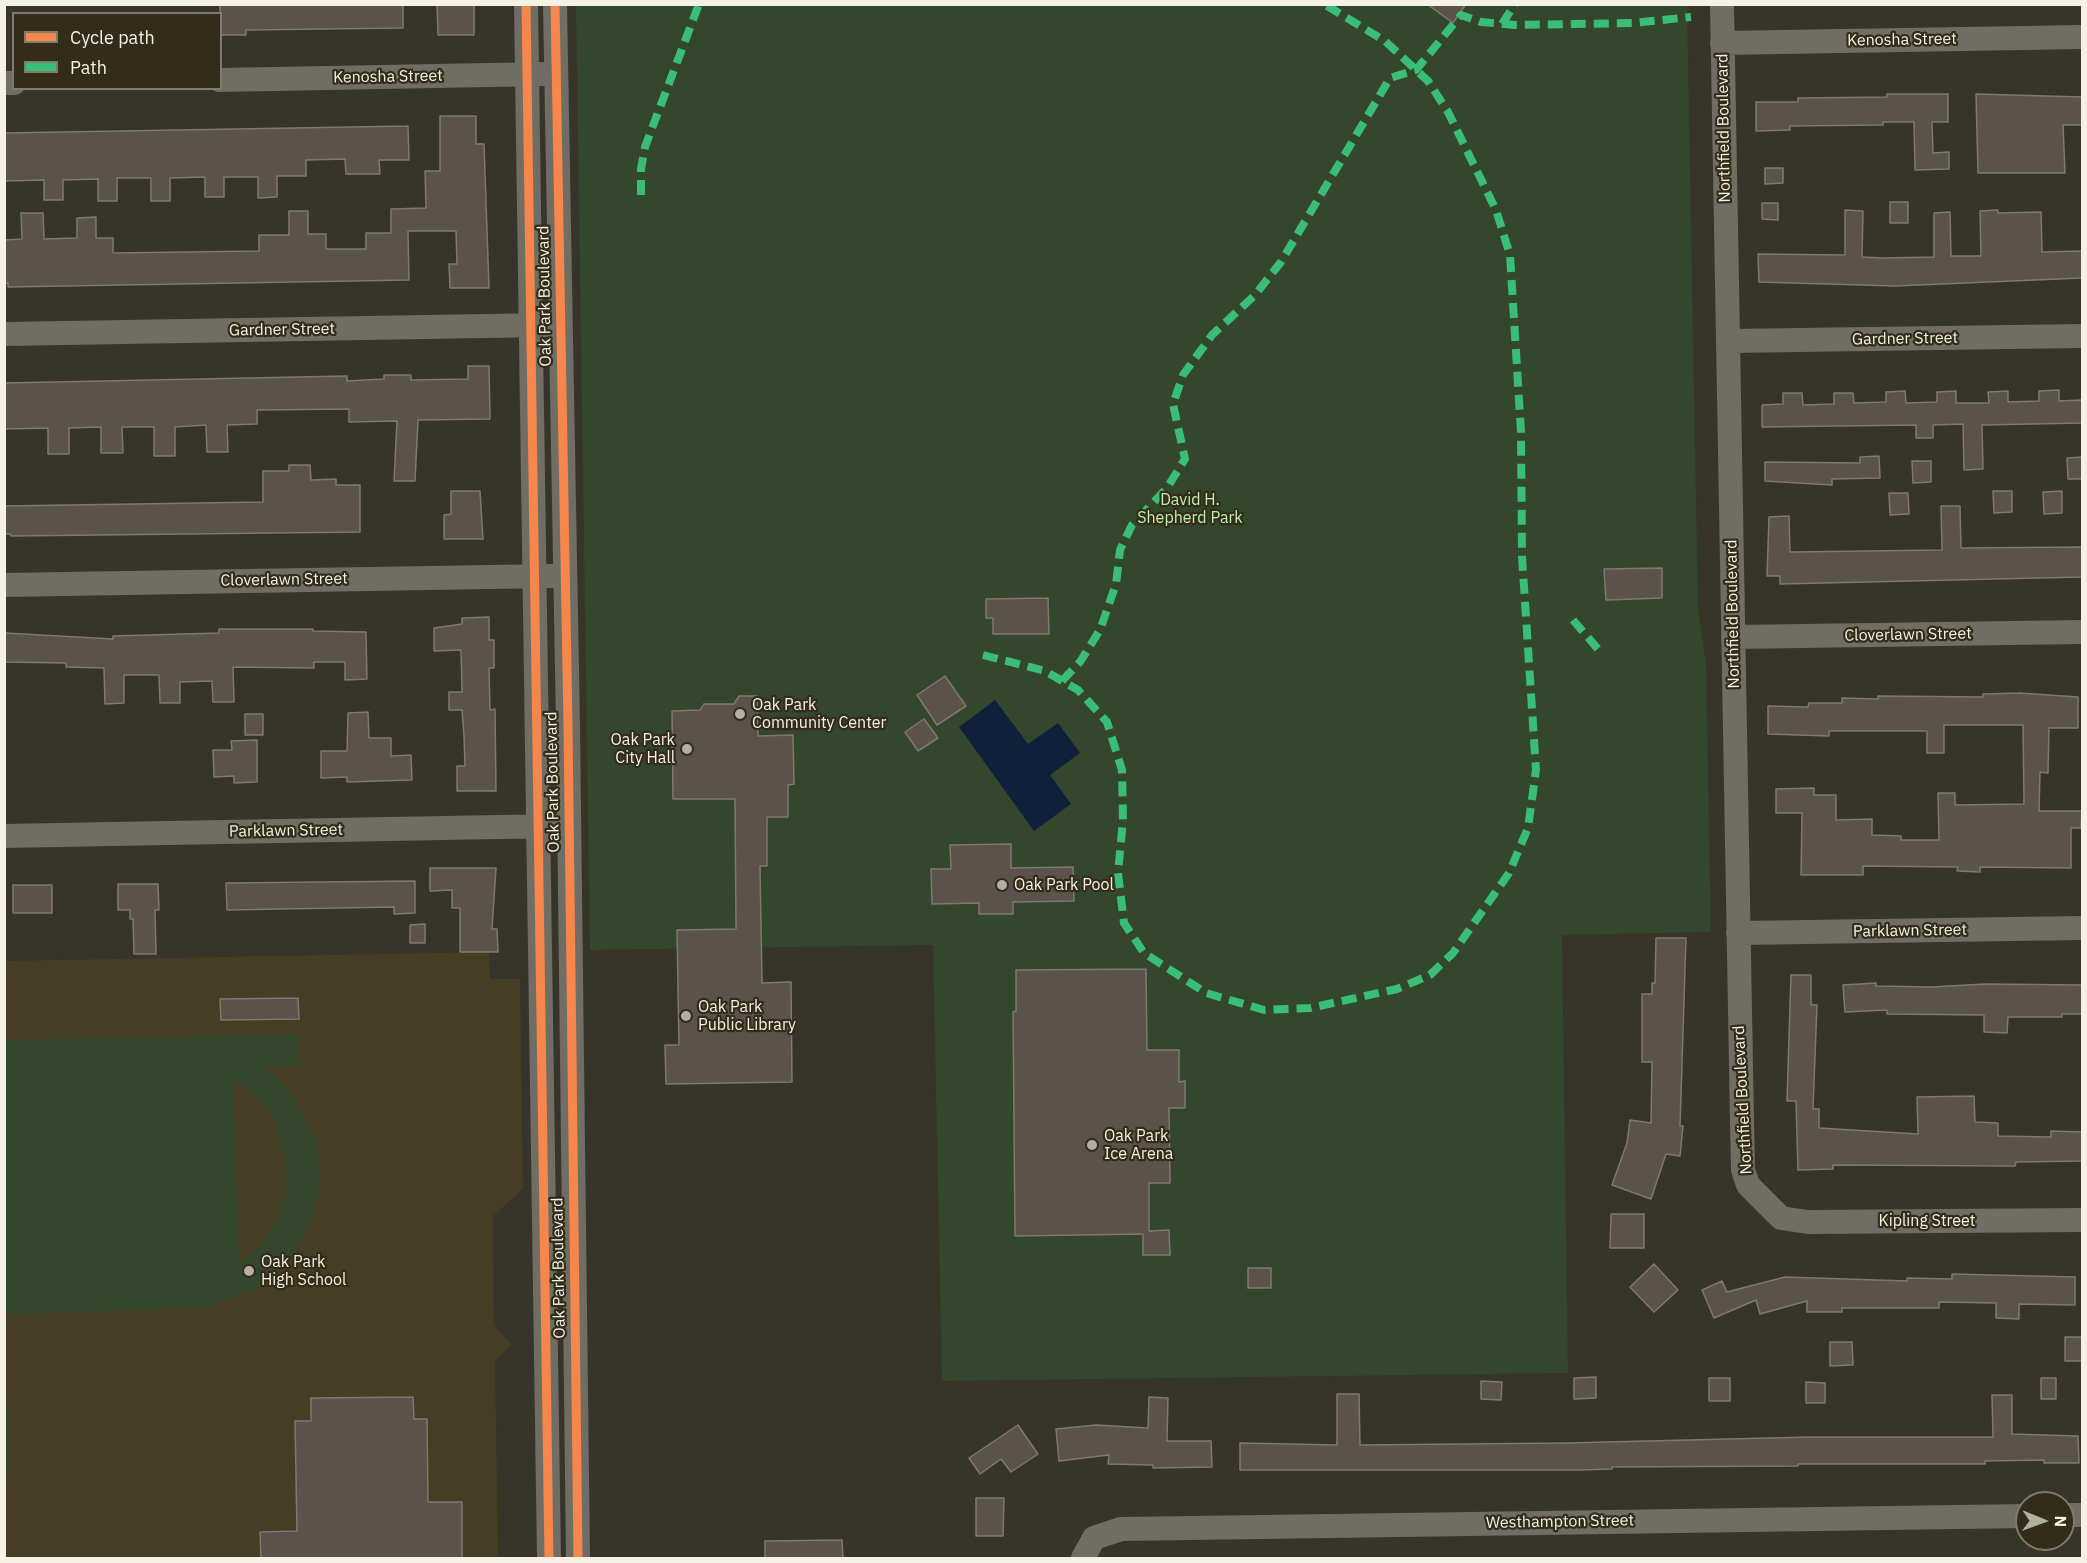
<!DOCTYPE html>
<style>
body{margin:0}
#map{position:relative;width:2087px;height:1563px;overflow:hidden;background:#373429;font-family:"IBM Plex Sans",sans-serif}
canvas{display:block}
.frame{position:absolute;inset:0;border:6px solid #f5f1e5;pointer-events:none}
.legend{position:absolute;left:12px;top:12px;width:210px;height:78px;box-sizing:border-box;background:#332c19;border:2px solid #817b6b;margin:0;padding:8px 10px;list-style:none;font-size:18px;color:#f5f1e5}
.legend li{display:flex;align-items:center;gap:12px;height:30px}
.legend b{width:30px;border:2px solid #817b6b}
.north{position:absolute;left:2015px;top:1491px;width:60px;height:60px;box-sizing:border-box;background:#332c19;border:2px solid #817b6b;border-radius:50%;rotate:91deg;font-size:16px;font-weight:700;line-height:24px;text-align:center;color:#f5f1e5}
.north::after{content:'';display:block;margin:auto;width:21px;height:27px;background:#b2afa3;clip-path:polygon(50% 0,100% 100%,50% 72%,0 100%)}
</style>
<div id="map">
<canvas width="2087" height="1563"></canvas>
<div class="frame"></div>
<ul class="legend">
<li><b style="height:8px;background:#f5874c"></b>Cycle path</li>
<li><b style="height:8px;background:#3abd76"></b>Path</li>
</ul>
<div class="north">N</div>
</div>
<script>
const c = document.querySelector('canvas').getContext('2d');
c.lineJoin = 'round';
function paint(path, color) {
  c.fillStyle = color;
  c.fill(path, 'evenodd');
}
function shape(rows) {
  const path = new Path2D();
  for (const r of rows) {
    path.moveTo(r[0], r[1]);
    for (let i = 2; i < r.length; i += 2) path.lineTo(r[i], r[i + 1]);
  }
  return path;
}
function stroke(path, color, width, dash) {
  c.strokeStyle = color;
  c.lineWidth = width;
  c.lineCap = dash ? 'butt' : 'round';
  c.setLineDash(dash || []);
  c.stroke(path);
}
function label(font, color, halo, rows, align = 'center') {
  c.font = font + ' "IBM Plex Sans",sans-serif';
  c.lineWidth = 4.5;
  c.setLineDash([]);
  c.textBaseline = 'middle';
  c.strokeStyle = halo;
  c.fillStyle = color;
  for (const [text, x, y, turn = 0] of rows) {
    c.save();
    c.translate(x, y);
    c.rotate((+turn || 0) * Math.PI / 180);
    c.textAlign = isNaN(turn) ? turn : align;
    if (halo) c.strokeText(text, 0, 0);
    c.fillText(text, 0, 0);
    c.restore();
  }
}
paint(shape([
 [489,952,490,979,520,979,523,1189,493,1216,494,1325,512,1345,495,1360,498,1558,5,1558,4,961]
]), '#453e25');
paint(shape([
 [576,5,1687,5,1698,608,1706,663,1711,932,1562,935,1568,1373,942,1381,933,945,590,950],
 [298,1035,299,1066,263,1066,281,1081,300,1108,317,1145,320,1183,312,1221,291,1257,260,1287,207,1308,5,1314,5,1040],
 [233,1081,258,1096,273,1119,285,1153,287,1192,277,1218,263,1244,239,1265],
 [4,1402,8,1402,10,1462,5,1478]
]), '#34462c');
paint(shape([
 [995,700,1028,744,1058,723,1080,753,1050,775,1071,804,1034,831,959,727]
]), '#0f213a');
const building = shape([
 [220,4,403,4,403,28,246,30,246,35,220,35,220,4],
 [437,4,474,4,474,35,438,35,437,4],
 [1427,4,1466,4,1453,23,1427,4],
 [1887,94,1948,94,1948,122,1932,122,1933,153,1949,152,1949,169,1915,170,1914,122,1883,122,1883,125,1790,126,1790,130,1756,131,1756,102,1798,102,1798,98,1887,97,1887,94],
 [1976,94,2082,97,2082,125,2063,125,2065,173,1978,173,1976,94],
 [440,116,476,116,476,144,484,144,489,288,450,288,449,264,457,264,456,231,408,231,409,280,8,287,8,283,4,283,4,240,22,239,21,213,43,213,44,239,77,238,77,218,96,217,96,238,113,238,113,253,259,251,259,235,289,235,289,211,308,211,308,234,326,234,326,249,366,249,366,233,391,233,391,209,426,208,425,171,440,171,440,116],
 [408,126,409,160,379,160,380,174,346,174,345,159,306,160,306,176,277,176,277,197,258,198,258,177,224,177,224,197,205,197,205,177,170,178,170,201,151,201,151,178,117,178,117,201,98,201,98,179,63,180,63,200,44,200,44,180,4,181,4,133,408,126],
 [1765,168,1783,168,1783,183,1765,184,1765,168],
 [1890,202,1908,202,1908,223,1890,223,1890,202],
 [1762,203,1778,203,1778,220,1762,219,1762,203],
 [1845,210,1863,211,1862,257,1882,258,1934,257,1934,213,1950,212,1951,256,1981,256,1980,211,1998,210,1998,213,2041,212,2042,252,2082,251,2082,278,1895,286,1759,282,1758,254,1845,255,1845,210],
 [468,366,489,366,490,419,418,420,415,481,394,481,397,421,349,422,349,409,257,410,257,424,227,425,228,452,207,452,206,425,175,427,175,456,154,456,154,427,122,427,123,453,101,453,101,427,69,428,69,454,48,454,48,428,4,429,4,383,347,376,347,381,384,379,384,375,411,375,411,380,468,379,468,366],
 [2059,390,2059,401,2082,400,2082,423,1982,425,1983,469,1964,470,1963,424,1933,425,1933,438,1916,438,1916,425,1762,427,1762,405,1783,404,1783,393,1802,393,1803,405,1834,404,1834,393,1853,393,1854,403,1886,402,1886,392,1905,391,1906,403,1937,402,1937,392,1956,391,1956,403,1989,403,1988,392,2008,391,2008,402,2039,401,2039,391,2059,390],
 [1879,456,1880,478,1832,479,1832,485,1765,481,1765,462,1860,463,1860,457,1879,456],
 [2082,457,2082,479,2068,479,2067,458,2082,457],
 [1912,461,1931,461,1931,482,1913,483,1912,461],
 [289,465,310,465,311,480,336,479,336,485,360,485,360,532,11,536,10,534,4,534,4,506,263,502,263,471,289,471,289,465],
 [451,491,480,491,483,539,444,539,444,515,451,514,451,491],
 [1993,491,2012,491,2012,512,1994,513,1993,491],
 [2062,491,2062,513,2044,514,2043,492,2062,491],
 [1889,493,1908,493,1909,514,1890,515,1889,493],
 [1941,506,1960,506,1961,548,2082,547,2082,577,1780,584,1780,576,1767,576,1769,517,1789,516,1790,552,1942,550,1941,506],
 [1662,568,1662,598,1606,600,1604,569,1662,568],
 [1048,598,1049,634,993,634,993,618,986,618,986,599,1048,598],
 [489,617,489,640,494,640,494,668,489,668,490,710,495,709,496,791,457,791,457,766,465,766,464,736,462,710,449,710,449,692,462,692,461,650,434,651,434,628,462,624,462,618,489,617],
 [219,629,313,629,313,631,366,632,367,679,345,680,345,662,314,662,314,668,233,667,234,702,213,702,212,681,180,682,180,703,160,703,159,675,124,675,124,703,105,704,104,668,66,667,66,663,4,662,5,633,113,639,113,636,219,633,219,629],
 [945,676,966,706,937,725,917,695,945,676],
 [2019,693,2078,697,2078,728,2049,728,2048,773,2040,772,2039,811,2082,811,2081,828,2071,828,2071,868,1980,867,1980,872,1957,871,1958,867,1863,866,1863,875,1801,875,1802,813,1776,813,1776,789,1814,788,1814,795,1836,795,1836,820,1872,819,1872,835,1901,836,1901,840,1939,840,1938,793,1955,793,1955,805,2024,804,2023,725,1944,725,1944,753,1927,753,1927,731,1829,731,1829,736,1768,734,1768,706,1808,707,1809,703,1842,703,1842,698,1878,699,1878,696,1983,697,1983,694,2019,693],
 [739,696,757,696,758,736,793,735,794,784,788,785,788,817,767,817,767,866,760,866,762,983,791,982,792,1082,666,1084,665,1045,679,1045,677,930,736,929,735,799,673,799,672,711,700,710,704,704,734,704,739,696],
 [368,712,369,738,391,738,391,756,411,755,412,780,347,782,347,777,321,778,321,751,347,751,348,713,368,712],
 [245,714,263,714,263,735,245,735,245,714],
 [924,719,938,738,918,751,905,732,924,719],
 [257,740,257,782,234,783,234,776,214,777,213,750,232,750,231,741,257,740],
 [1011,844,1011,868,1073,867,1074,901,1013,902,1013,914,979,914,979,903,932,904,931,869,951,869,950,845,1011,844],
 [430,868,496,868,492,929,497,929,498,952,460,952,460,908,452,908,452,890,430,891,430,868],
 [415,881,415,913,394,914,394,907,227,910,226,883,415,881],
 [118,884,158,884,159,910,155,910,156,954,134,954,133,919,130,919,130,910,118,910,118,884],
 [13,885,52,885,52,913,13,913,13,885],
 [425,924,425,943,410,943,410,925,425,924],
 [1656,938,1686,938,1680,1126,1683,1126,1680,1156,1666,1154,1651,1199,1612,1185,1627,1143,1630,1120,1651,1123,1652,1062,1642,1062,1642,994,1652,994,1652,983,1655,983,1656,938],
 [1146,969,1147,1050,1179,1050,1179,1082,1185,1081,1185,1108,1169,1108,1170,1183,1149,1183,1149,1231,1169,1230,1170,1255,1143,1255,1143,1234,1015,1236,1013,1012,1016,1011,1016,970,1146,969],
 [1791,975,1811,975,1811,1005,1817,1005,1813,1109,1819,1109,1819,1128,1918,1134,1917,1097,1974,1096,1975,1122,1998,1123,1998,1136,2051,1137,2051,1131,2082,1132,2082,1161,2016,1162,2015,1166,1833,1165,1833,1169,1798,1170,1796,1101,1787,1101,1791,975],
 [1876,983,1876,986,1932,987,1985,984,2082,985,2082,1014,2062,1014,2062,1017,2008,1017,2007,1033,1984,1032,1984,1015,1887,1014,1887,1010,1845,1012,1843,985,1876,983],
 [298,998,299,1019,221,1020,220,999,298,998],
 [1611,1214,1644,1214,1644,1248,1610,1248,1611,1214],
 [1654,1264,1678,1290,1654,1312,1630,1287,1654,1264],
 [1248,1268,1271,1268,1271,1288,1248,1288,1248,1268],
 [1952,1274,2075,1277,2075,1305,2019,1304,2019,1319,1996,1318,1996,1303,1939,1302,1939,1308,1842,1308,1842,1312,1807,1312,1807,1301,1760,1314,1756,1300,1714,1318,1702,1290,1722,1281,1727,1292,1785,1277,1907,1281,1907,1278,1952,1279,1952,1274],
 [2065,1337,2082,1337,2082,1361,2065,1361,2065,1337],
 [1830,1342,1852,1342,1853,1365,1830,1366,1830,1342],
 [1596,1377,1596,1398,1574,1399,1574,1378,1596,1377],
 [1709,1378,1730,1378,1730,1401,1709,1401,1709,1378],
 [2041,1378,2056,1378,2056,1399,2041,1399,2041,1378],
 [1481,1381,1502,1382,1501,1400,1481,1399,1481,1381],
 [1806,1382,1825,1383,1825,1403,1806,1403,1806,1382],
 [1337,1394,1359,1394,1360,1445,1566,1443,1810,1437,1993,1437,1992,1395,2012,1395,2012,1434,2078,1436,2079,1463,2044,1463,2044,1460,1985,1461,1985,1464,1798,1464,1798,1466,1612,1467,1612,1469,1578,1470,1240,1470,1240,1443,1337,1445,1337,1394],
 [413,1397,414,1419,427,1419,428,1502,462,1502,462,1558,261,1558,260,1532,297,1531,295,1421,311,1421,311,1398,413,1397],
 [1149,1397,1168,1398,1167,1441,1211,1441,1212,1467,1153,1468,1153,1465,1108,1464,1109,1455,1059,1461,1056,1429,1096,1425,1148,1428,1149,1397],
 [1018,1425,1038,1454,1011,1472,1001,1459,980,1474,969,1458,1018,1425],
 [976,1498,1004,1498,1003,1536,976,1536,976,1498],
 [842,1540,843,1558,765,1558,765,1541,842,1540]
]);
paint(building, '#5c524c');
stroke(building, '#7f7872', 1.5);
stroke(shape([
 [526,4,549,1558],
 [555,4,568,725,578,1558],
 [1722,4,1742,1121,1743,1170,1748,1185,1781,1218,1808,1222,2082,1220],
 [1722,43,2082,37],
 [220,80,542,74],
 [4,83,14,83],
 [4,334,545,325],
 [1728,341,2082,336],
 [4,585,551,576],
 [1733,637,2082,632],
 [4,836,554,826],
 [1738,933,2082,928],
 [2063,1515,2082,1515],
 [1083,1558,1094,1538,1121,1529,2027,1516]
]), '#706d64', 24);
stroke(shape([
 [1502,24,1515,4],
 [641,195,641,169,645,147,699,4],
 [1573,620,1598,649],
 [983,655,1045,671,1078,690,1107,722,1122,770,1123,820,1118,873,1124,923,1144,953,1206,993,1264,1010,1310,1008,1397,989,1430,975,1453,953,1509,873,1528,828,1536,770,1522,556,1521,432,1510,255,1496,210,1448,112,1428,81,1385,41,1324,4],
 [1062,681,1080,662,1100,630,1116,584,1120,550,1132,525,1167,488,1185,459,1173,404,1183,375,1212,335,1255,295,1281,262,1390,78,1416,70,1461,15,1481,22,1515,25,1633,23,1691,17]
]), '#3abd76', 8, [15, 8]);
stroke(shape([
 [526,4,549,1558],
 [555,4,568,725,578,1558]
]), '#f5874c', 9);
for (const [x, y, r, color] of [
 [740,714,6,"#b2afa3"],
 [687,749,6,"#b2afa3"],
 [1002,885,6,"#b2afa3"],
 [686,1016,6,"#b2afa3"],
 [1092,1145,6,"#b2afa3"],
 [249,1271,6,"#b2afa3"]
]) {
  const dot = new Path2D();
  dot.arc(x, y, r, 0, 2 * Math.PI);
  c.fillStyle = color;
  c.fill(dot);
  stroke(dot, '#332c19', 2);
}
label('16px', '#f5f1e5', '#332c19', [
 ["Kenosha Street",1902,40,-1],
 ["Kenosha Street",388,77,-1],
 ["Northfield Boulevard",1724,128,-91],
 ["Oak Park Boulevard",545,296,-91],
 ["Gardner Street",282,330,-1],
 ["Gardner Street",1905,339,-1],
 ["Cloverlawn Street",284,580,-1],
 ["Northfield Boulevard",1733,614,-91],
 ["Cloverlawn Street",1908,635,-1],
 ["Oak Park Boulevard",553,782,-91],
 ["Parklawn Street",286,831,-1],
 ["Parklawn Street",1910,931,-1],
 ["Northfield Boulevard",1743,1100,-93],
 ["Kipling Street",1927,1221],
 ["Oak Park Boulevard",559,1268,-91],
 ["Westhampton Street",1560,1522,-1]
]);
label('16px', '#c0edb1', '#332c19', [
 ["David H.",1190,500],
 ["Shepherd Park",1190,518]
]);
label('16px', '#f5f1e5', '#332c19', [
 ["Oak Park",752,705],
 ["Community Center",752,723],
 ["Oak Park",675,740,"right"],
 ["City Hall",675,758,"right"],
 ["Oak Park Pool",1014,885],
 ["Oak Park",698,1007],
 ["Public Library",698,1025],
 ["Oak Park",1104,1136],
 ["Ice Arena",1104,1154],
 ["Oak Park",261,1262],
 ["High School",261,1280]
], 'left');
</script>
